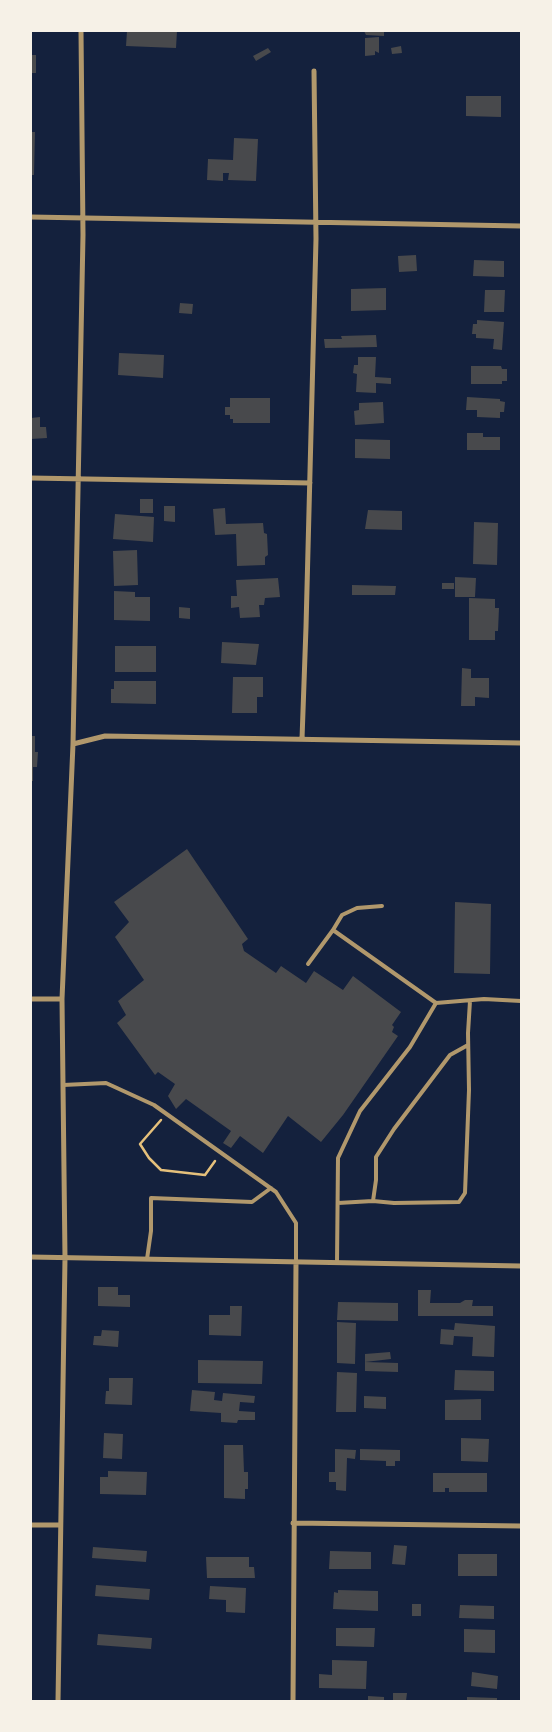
<!DOCTYPE html>
<style>
body{margin:0}
#map{position:relative;width:552px;height:1732px;overflow:hidden;background:#14213d;font-family:"Archivo Narrow",sans-serif}
canvas{display:block}
.frame{position:absolute;inset:0;border:32px solid #f6f1e7;pointer-events:none}
</style>
<div id="map">
<canvas width="552" height="1732"></canvas>
<div class="frame"></div>
</div>
<script>
const c = document.querySelector('canvas').getContext('2d');
c.lineJoin = 'round';
function paint(path, color) {
  c.fillStyle = color;
  c.fill(path, 'evenodd');
}
function shape(rows) {
  const path = new Path2D();
  for (const r of rows) {
    path.moveTo(r[0], r[1]);
    for (let i = 2; i < r.length; i += 2) path.lineTo(r[i], r[i + 1]);
  }
  return path;
}
function stroke(path, color, width, dash) {
  c.strokeStyle = color;
  c.lineWidth = width;
  c.lineCap = dash ? 'butt' : 'round';
  c.setLineDash(dash || []);
  c.stroke(path);
}
paint(shape([
 [127,31,177,31,176,48,126,46],
 [364,31,384,31,384,36,366,35],
 [379,37,379,53,375,51,375,55,365,56,365,38],
 [401,46,402,53,392,54,391,48],
 [268,48,271,52,256,61,253,56],
 [31,55,36,55,36,73,31,73],
 [466,96,501,96,501,117,466,116],
 [31,132,35,132,34,175,31,175],
 [234,138,258,139,256,181,228,180,229,173,223,173,223,181,207,180,208,159,233,160],
 [416,255,417,271,399,272,398,256],
 [474,260,504,261,504,277,473,276],
 [386,288,386,310,351,311,351,289],
 [485,290,505,290,504,312,484,312],
 [180,303,193,304,192,314,179,313],
 [477,320,504,322,502,350,493,349,494,339,476,338,476,334,472,334,473,324,477,324],
 [376,335,377,347,325,348,324,339,342,339,341,336],
 [119,353,164,355,163,378,118,375],
 [358,357,376,357,375,377,391,378,391,384,376,383,376,393,356,392,357,374,353,373,354,365,358,365],
 [471,366,501,366,502,369,507,369,507,381,502,381,502,384,471,384],
 [467,397,500,399,500,401,505,402,504,412,500,412,500,418,477,417,477,410,466,410],
 [230,398,270,398,270,423,233,423,233,419,230,419,230,415,225,415,225,407,230,407],
 [383,402,384,423,355,425,354,411,359,410,359,403],
 [40,417,40,427,46,427,47,438,31,439,31,418],
 [467,433,483,433,483,437,500,437,500,450,467,450],
 [355,439,390,440,390,459,355,458],
 [140,499,153,499,153,513,140,513],
 [164,506,175,506,175,522,164,521],
 [225,508,226,524,263,523,264,533,267,534,268,555,265,557,265,565,237,566,236,534,215,535,213,509],
 [368,510,402,511,402,530,365,529],
 [115,514,154,517,153,542,113,539],
 [474,522,498,523,497,565,473,564],
 [137,550,138,585,114,586,113,551],
 [455,577,476,578,475,597,455,597],
 [278,578,280,597,265,598,264,605,259,605,260,617,240,618,239,607,231,608,231,596,237,596,236,580],
 [442,583,454,583,454,589,442,589],
 [352,585,396,586,395,595,352,595],
 [114,591,135,592,135,597,150,597,150,621,114,620],
 [469,598,495,599,495,608,499,608,498,631,495,631,495,640,469,640],
 [179,607,190,608,190,619,179,618],
 [222,642,259,644,256,665,221,663],
 [115,646,156,646,156,672,115,672],
 [462,668,471,669,471,678,489,678,489,698,475,697,475,706,461,706],
 [233,677,263,677,263,697,257,697,257,713,232,713],
 [114,681,156,681,156,704,111,703,111,689,114,689],
 [31,736,35,736,35,752,38,752,37,767,33,767,33,781,31,781],
 [187,849,248,939,242,944,244,951,276,973,281,966,306,983,314,971,343,990,353,976,401,1012,392,1025,394,1027,392,1032,398,1036,343,1115,321,1142,288,1116,263,1153,240,1136,231,1148,223,1143,231,1131,186,1099,176,1109,168,1096,175,1084,158,1072,155,1075,117,1023,126,1015,118,1001,144,980,115,937,129,922,114,902],
 [455,902,491,904,490,974,454,973],
 [98,1287,118,1287,118,1295,130,1295,130,1307,98,1306],
 [418,1290,431,1290,430,1303,460,1303,465,1300,473,1300,472,1306,493,1306,493,1316,418,1316],
 [338,1302,398,1303,398,1321,337,1320],
 [230,1306,242,1306,241,1336,209,1335,209,1315,230,1315],
 [337,1322,356,1323,355,1364,337,1363],
 [455,1323,495,1326,494,1357,472,1356,473,1337,454,1336,453,1345,440,1344,441,1329,454,1330],
 [102,1330,119,1331,118,1347,93,1345,94,1336,101,1336],
 [390,1352,391,1359,365,1362,365,1354],
 [198,1360,263,1361,262,1384,198,1383],
 [365,1362,398,1363,398,1372,365,1371],
 [455,1370,494,1371,494,1391,454,1390],
 [337,1372,357,1373,356,1412,336,1412],
 [109,1378,133,1378,132,1405,105,1404,106,1391,109,1391],
 [192,1390,215,1392,214,1400,222,1401,223,1393,255,1396,254,1403,240,1402,239,1411,255,1412,255,1420,238,1420,237,1423,221,1422,221,1413,190,1411],
 [364,1396,386,1397,386,1409,364,1408],
 [481,1399,481,1420,445,1420,445,1400],
 [104,1433,123,1434,122,1459,103,1458],
 [461,1438,489,1439,488,1462,461,1461],
 [224,1445,243,1445,244,1472,248,1472,248,1489,245,1489,245,1499,224,1498],
 [335,1449,356,1450,355,1459,347,1458,346,1491,336,1490,336,1482,329,1482,329,1472,335,1472],
 [360,1449,400,1450,400,1461,395,1461,395,1466,386,1466,386,1461,360,1460],
 [108,1471,147,1472,146,1495,100,1494,100,1477,108,1477],
 [433,1473,487,1473,487,1492,449,1492,449,1488,445,1488,445,1492,433,1492],
 [394,1545,407,1546,405,1565,392,1564],
 [93,1547,147,1551,146,1562,92,1558],
 [330,1551,371,1552,371,1569,329,1569],
 [458,1554,497,1554,497,1576,458,1576],
 [206,1557,249,1557,249,1567,254,1567,255,1578,207,1578],
 [96,1585,150,1589,149,1600,95,1596],
 [210,1586,246,1588,245,1613,226,1612,226,1600,209,1599],
 [338,1590,378,1591,378,1611,333,1609,334,1592,338,1593],
 [412,1604,421,1604,421,1616,412,1616],
 [460,1605,494,1606,494,1619,459,1618],
 [336,1628,375,1628,374,1647,336,1646],
 [464,1629,495,1630,495,1653,464,1652],
 [98,1634,152,1638,151,1649,97,1645],
 [332,1660,367,1661,366,1689,319,1688,319,1674,332,1675],
 [472,1672,498,1676,497,1689,471,1686],
 [393,1693,407,1693,406,1701,393,1701],
 [368,1696,384,1697,384,1701,368,1701],
 [467,1697,497,1698,497,1701,467,1701]
]), '#48494c');
stroke(shape([
 [161,1120,140,1144,149,1158,161,1170,205,1175,215,1161]
]), '#e5c07b', 2.5);
stroke(shape([
 [333,930,342,915,357,908,382,906],
 [308,964,333,930,436,1003],
 [63,1085,106,1083,154,1105,276,1192,296,1223,296,1262],
 [373,1201,376,1180,376,1157,394,1129,450,1055,468,1045],
 [338,1203,373,1201,394,1203,459,1202,465,1193,469,1090,468,1033,470,1001],
 [147,1259,151,1231,151,1198,252,1202,271,1188],
 [337,1263,338,1158,360,1111,410,1047,436,1003,484,999,521,1001]
]), '#b1986c', 4);
stroke(shape([
 [31,217,521,226],
 [31,478,310,483],
 [302,739,306,627,316,239,314,71],
 [73,744,105,736,521,743],
 [31,999,62,999],
 [31,1257,521,1266],
 [293,1523,521,1526],
 [31,1525,60,1525],
 [58,1701,65,1258,62,999,73,744,83,235,81,31],
 [293,1701,296,1262]
]), '#b1986c', 5);
</script>
